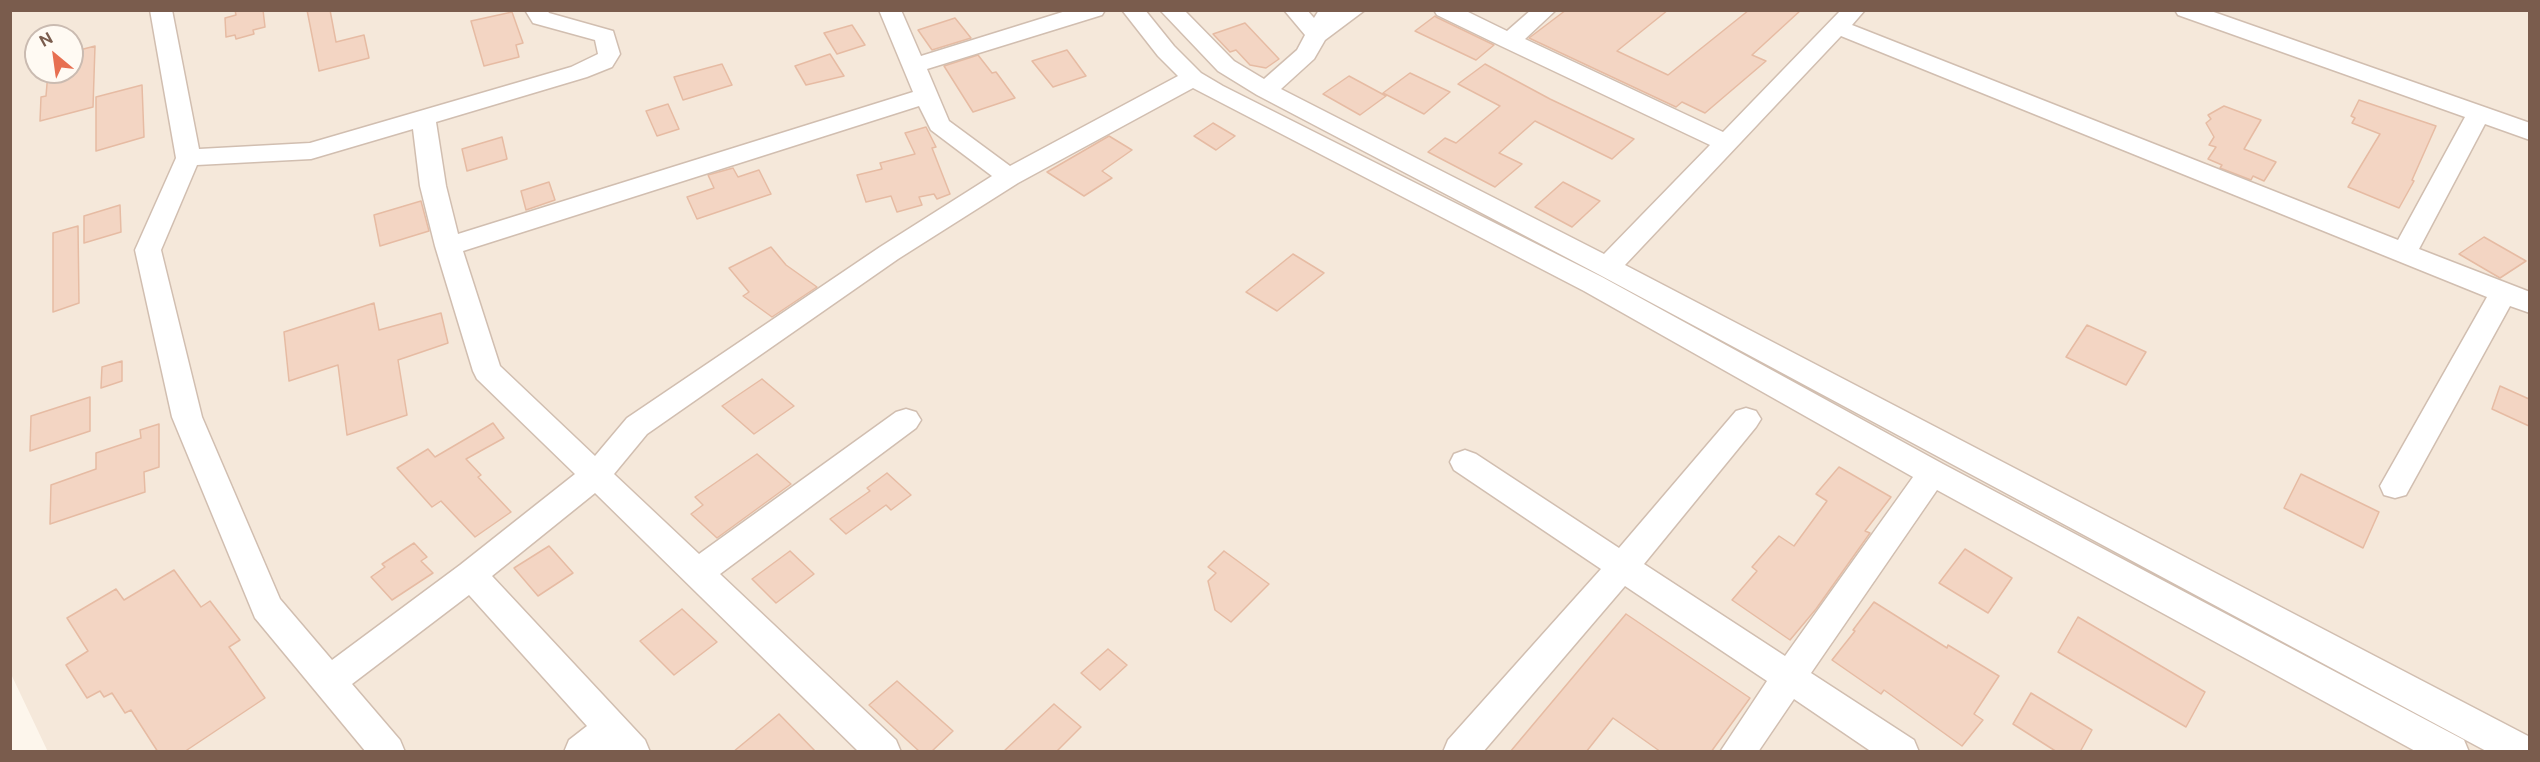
<!DOCTYPE html>
<style>
body{margin:0}
#map{position:relative;width:2540px;height:762px;overflow:hidden;background:#fdf6ec;font-family:"Public Sans",sans-serif}
canvas{display:block}
.frame{position:absolute;inset:0;border:12px solid #7a5c4d;pointer-events:none}
.north{position:absolute;left:24px;top:24px;width:60px;height:60px;box-sizing:border-box;background:#fffaf3;border:2px solid #cabbb1;border-radius:50%;rotate:331deg;font-size:16px;font-weight:700;line-height:24px;text-align:center;color:#7a5c4d}
.north::after{content:'';display:block;margin:auto;width:21px;height:27px;background:#e76f51;clip-path:polygon(50% 0,100% 100%,50% 72%,0 100%)}
</style>
<div id="map">
<canvas width="2540" height="762"></canvas>
<div class="frame"></div>
<div class="north">N</div>
</div>
<script>
const c = document.querySelector('canvas').getContext('2d');
c.lineJoin = 'round';
function paint(path, color) {
  c.fillStyle = color;
  c.fill(path, 'evenodd');
}
function shape(rows) {
  const path = new Path2D();
  for (const r of rows) {
    path.moveTo(r[0], r[1]);
    for (let i = 2; i < r.length; i += 2) path.lineTo(r[i], r[i + 1]);
  }
  return path;
}
function stroke(path, color, width, dash) {
  c.strokeStyle = color;
  c.lineWidth = width;
  c.lineCap = dash ? 'butt' : 'round';
  c.setLineDash(dash || []);
  c.stroke(path);
}
paint(shape([
 [11,11,2529,11,2529,751,48,752,11,674],
 [36,36,72,36,72,72,36,72]
]), '#f5e8da');
const building = shape([
 [235,10,263,10,265,27,253,30,254,34,236,39,235,35,226,37,225,18,236,15,235,10],
 [307,10,330,10,336,42,364,35,369,58,319,71,307,10],
 [1566,10,1668,10,1617,51,1668,75,1749,10,1801,10,1752,55,1766,61,1705,113,1682,102,1676,107,1529,38,1566,10],
 [512,12,523,43,516,45,519,57,484,66,471,21,512,12],
 [1435,16,1436,17,1494,45,1476,60,1415,31,1435,16],
 [955,18,971,38,932,50,918,30,955,18],
 [1245,23,1279,59,1266,68,1250,65,1236,50,1230,52,1213,34,1245,23],
 [852,25,865,45,837,54,824,33,852,25],
 [95,46,93,107,40,121,41,97,46,96,48,72,72,72,72,52,95,46],
 [1067,50,1086,76,1053,87,1032,61,1067,50],
 [830,54,844,76,806,85,795,66,830,54],
 [978,55,992,73,996,72,1015,98,973,112,944,66,978,55],
 [722,64,732,85,683,100,674,77,722,64],
 [1485,64,1550,99,1634,139,1612,159,1535,121,1499,153,1522,164,1495,187,1428,152,1445,138,1456,143,1500,106,1458,84,1485,64],
 [1410,73,1450,92,1424,114,1383,93,1410,73],
 [1349,76,1386,96,1360,115,1323,94,1349,76],
 [142,85,144,137,96,151,96,97,142,85],
 [2359,100,2436,126,2412,180,2414,181,2399,208,2348,187,2380,134,2352,123,2355,118,2351,116,2359,100],
 [668,104,679,129,657,136,646,111,668,104],
 [2224,106,2261,120,2244,149,2276,162,2264,181,2253,176,2251,180,2220,168,2222,165,2208,159,2216,147,2209,145,2214,137,2206,123,2211,119,2208,115,2224,106],
 [1213,123,1235,136,1216,150,1194,136,1213,123],
 [926,127,936,147,932,148,950,194,937,199,934,194,919,197,922,205,897,212,891,196,866,202,857,175,882,169,880,163,915,154,905,133,926,127],
 [1109,136,1132,150,1102,171,1112,178,1084,196,1047,172,1109,136],
 [502,137,507,159,467,171,462,149,502,137],
 [733,168,738,177,759,170,771,194,697,219,687,197,714,188,708,175,733,168],
 [549,182,555,200,526,210,521,191,549,182],
 [1563,182,1600,201,1572,227,1535,207,1563,182],
 [421,201,429,231,380,246,374,215,421,201],
 [120,205,121,232,84,243,84,216,120,205],
 [78,226,79,303,53,312,53,233,78,226],
 [2484,237,2526,261,2500,278,2459,254,2484,237],
 [771,247,786,265,817,287,772,317,743,296,749,292,729,268,771,247],
 [1293,254,1324,273,1277,311,1246,292,1293,254],
 [374,303,379,330,441,313,448,343,398,360,407,415,347,435,338,365,289,381,284,332,374,303],
 [2087,325,2146,352,2126,385,2066,357,2087,325],
 [122,361,122,381,101,388,102,367,122,361],
 [762,379,794,406,754,434,722,406,762,379],
 [2500,386,2529,399,2529,426,2492,409,2500,386],
 [90,397,90,431,30,451,31,416,90,397],
 [493,423,504,438,466,459,481,475,478,477,511,512,475,537,441,501,432,507,397,468,428,449,435,457,493,423],
 [159,424,159,467,144,472,145,492,50,524,51,485,96,469,96,453,141,438,140,430,159,424],
 [757,454,791,484,717,538,691,514,703,505,695,497,757,454],
 [1839,467,1891,497,1865,531,1870,533,1816,609,1790,640,1732,600,1757,571,1752,567,1779,536,1794,546,1827,501,1816,494,1839,467],
 [887,473,911,495,891,510,886,505,846,534,830,519,870,491,867,488,887,473],
 [2301,474,2379,512,2363,548,2284,508,2301,474],
 [414,543,427,557,421,561,433,573,392,600,371,577,385,567,382,564,414,543],
 [549,546,573,573,538,596,514,568,549,546],
 [1965,549,2012,578,1988,613,1939,583,1965,549],
 [790,551,814,574,776,603,752,579,790,551],
 [1224,551,1269,584,1231,622,1215,610,1208,581,1216,573,1208,567,1224,551],
 [174,570,201,607,210,601,240,640,229,647,265,698,184,752,158,752,131,710,125,713,112,693,104,697,100,691,87,698,66,665,88,651,67,618,116,589,124,600,174,570],
 [1874,602,1947,648,1948,645,1999,676,1974,714,1983,720,1962,746,1884,690,1881,694,1832,660,1855,631,1853,630,1874,602],
 [682,609,717,642,674,675,640,641,682,609],
 [1626,614,1750,698,1711,752,1661,752,1613,718,1586,752,1510,752,1626,614],
 [2078,617,2205,692,2186,727,2058,652,2078,617],
 [1108,649,1127,665,1100,690,1081,673,1108,649],
 [897,681,953,731,931,752,920,752,869,705,897,681],
 [2031,693,2092,730,2080,752,2057,752,2013,724,2031,693],
 [1054,704,1081,727,1056,752,1003,752,1054,704],
 [779,714,816,752,733,752,779,714]
]);
paint(building, '#f3d5c3');
stroke(building, '#e6bba3', 1.5);
const minor = shape([
 [150,10,172,10,199,149,310,143,571,67,598,54,595,40,533,23,525,10,547,10,549,13,613,31,620,54,612,67,587,77,436,122,446,186,458,234,913,92,879,10,901,10,921,56,1069,10,1105,10,1102,15,927,69,949,121,1010,166,1178,76,1158,56,1122,10,1145,10,1174,46,1201,73,1223,86,1602,277,1943,464,2464,740,2469,752,2417,752,1937,490,1811,673,1914,740,1919,752,1872,752,1794,699,1758,752,1720,752,1767,681,1625,586,1483,752,1443,752,1448,740,1601,569,1454,470,1450,462,1454,454,1465,450,1476,454,1619,548,1736,411,1746,408,1756,411,1761,419,1756,427,1644,564,1785,656,1913,477,1584,291,1193,88,1018,183,898,259,647,434,614,474,699,554,896,412,906,409,916,412,921,420,916,428,720,574,896,740,901,752,859,752,595,493,492,576,645,740,650,752,564,752,569,740,587,726,469,595,352,684,400,740,405,752,366,752,255,618,172,417,135,250,176,158,150,10],
 [919,106,931,130,992,176,880,247,627,418,595,456,500,366,463,251,919,106],
 [413,129,420,186,435,246,473,371,477,379,575,474,460,565,332,660,280,599,202,417,161,250,197,165,311,159,413,129],
 [1160,10,1184,10,1234,61,1264,79,1297,50,1305,35,1284,10,1307,10,1314,18,1319,10,1365,10,1325,40,1314,59,1281,89,1604,254,1710,145,1501,46,1437,15,1434,10,1464,10,1507,31,1531,10,1556,10,1525,39,1723,132,1841,10,1865,10,1852,25,2398,240,2465,117,2178,15,2175,10,2208,10,2530,123,2530,140,2485,124,2419,249,2530,292,2530,313,2510,306,2406,495,2395,498,2384,495,2380,486,2487,297,1841,36,1625,265,2530,737,2530,752,2488,752,1598,274,1257,95,1218,71,1160,10]
]);
stroke(minor, '#d1beb0', 3);
paint(minor, '#fff');
</script>
